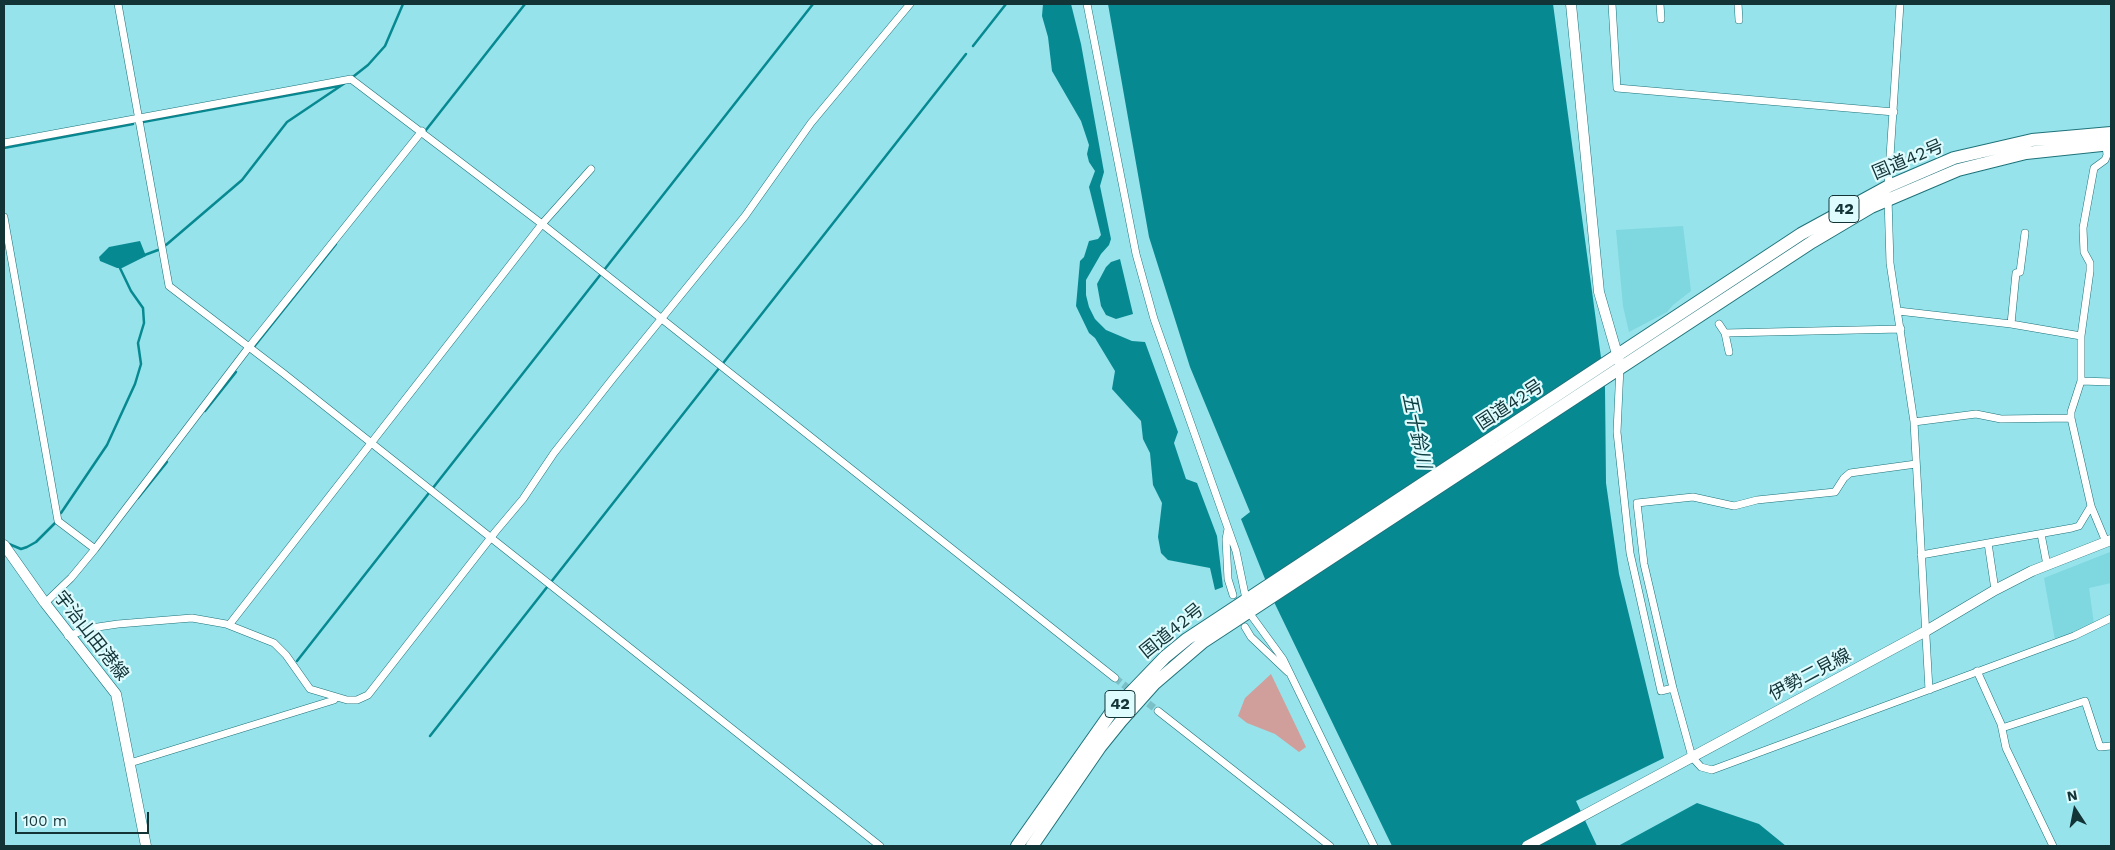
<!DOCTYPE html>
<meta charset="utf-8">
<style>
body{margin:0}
#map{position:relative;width:2115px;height:850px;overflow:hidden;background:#96e3eb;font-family:"Work Sans",sans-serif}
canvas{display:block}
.frame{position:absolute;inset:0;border:5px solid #133437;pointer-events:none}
.north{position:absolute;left:2050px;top:785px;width:50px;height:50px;-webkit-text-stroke:4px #defbfe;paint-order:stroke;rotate:349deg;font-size:14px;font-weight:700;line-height:20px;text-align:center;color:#133437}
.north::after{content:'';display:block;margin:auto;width:18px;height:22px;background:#133437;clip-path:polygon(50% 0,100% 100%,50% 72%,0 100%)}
.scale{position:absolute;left:15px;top:812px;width:134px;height:22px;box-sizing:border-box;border:2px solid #133437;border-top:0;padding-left:6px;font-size:15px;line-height:18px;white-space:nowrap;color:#133437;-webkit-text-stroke:4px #defbfe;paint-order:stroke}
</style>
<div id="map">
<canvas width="2115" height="850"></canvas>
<div class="frame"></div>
<div class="north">N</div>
<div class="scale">100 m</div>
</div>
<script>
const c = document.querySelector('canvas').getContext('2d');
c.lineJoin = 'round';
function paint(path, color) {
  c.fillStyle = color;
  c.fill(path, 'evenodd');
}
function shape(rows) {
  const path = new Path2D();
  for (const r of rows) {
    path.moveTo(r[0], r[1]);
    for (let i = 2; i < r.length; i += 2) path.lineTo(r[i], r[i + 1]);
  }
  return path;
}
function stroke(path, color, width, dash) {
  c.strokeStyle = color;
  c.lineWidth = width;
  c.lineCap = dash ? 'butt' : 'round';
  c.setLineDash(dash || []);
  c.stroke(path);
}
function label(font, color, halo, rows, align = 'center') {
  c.font = font + ' "Work Sans","Noto Sans JP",sans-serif';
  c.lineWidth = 4.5;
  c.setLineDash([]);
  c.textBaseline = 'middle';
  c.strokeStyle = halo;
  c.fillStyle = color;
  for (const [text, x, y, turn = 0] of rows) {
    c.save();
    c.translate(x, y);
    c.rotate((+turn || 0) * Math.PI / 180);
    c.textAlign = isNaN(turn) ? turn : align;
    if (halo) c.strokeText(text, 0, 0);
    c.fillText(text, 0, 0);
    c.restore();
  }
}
paint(shape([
 [1683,226,1691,291,1673,305,1667,312,1629,332,1623,306,1616,230],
 [2110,552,2111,583,2089,588,2094,624,2073,635,2055,640,2044,578]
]), '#7fd7df');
paint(shape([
 [1271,674,1306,747,1299,752,1275,734,1247,723,1238,716,1245,698]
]), '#d19f9b');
paint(shape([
 [1043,4,1071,4,1081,44,1104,172,1100,186,1111,239,1109,245,1101,254,1086,280,1086,295,1089,307,1095,319,1106,330,1132,341,1145,342,1178,432,1174,443,1186,479,1197,483,1217,536,1223,587,1215,590,1210,568,1168,560,1161,553,1158,537,1162,503,1153,485,1150,453,1143,439,1141,421,1112,389,1115,371,1095,338,1089,333,1076,306,1080,261,1084,257,1089,241,1098,239,1101,235,1089,187,1095,171,1089,162,1087,154,1089,145,1081,121,1052,71,1048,37,1042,16],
 [1108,4,1553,4,1605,387,1606,483,1619,574,1664,758,1576,801,1597,846,1392,846,1275,604,1241,519,1250,512,1190,367,1149,237],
 [140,241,146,256,122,268,117,268,100,261,99,257,109,247],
 [1120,259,1133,314,1116,319,1106,315,1101,306,1097,284,1106,267,1111,262],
 [1697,803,1759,824,1786,846,1618,846]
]), '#078992');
stroke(shape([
 [973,46,1006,4],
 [354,76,368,65,385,46,403,4],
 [143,122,339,86],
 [426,130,525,4],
 [4,148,133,124],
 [166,245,242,180,287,122,345,83],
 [142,256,158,250],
 [253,348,336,244],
 [205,411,236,372],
 [138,498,167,462],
 [61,513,107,445,135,384,141,364,138,343,144,323,143,308,131,291,119,266],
 [9,544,21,549,27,547,36,542,55,523],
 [297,661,813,4],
 [430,736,966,54]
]), '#078992', 2.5);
stroke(shape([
 [1115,678,1158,711]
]), '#7cc0c7', 7, [7, 3.5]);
const street = shape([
 [118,4,169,286,283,373,880,846],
 [1087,4,1136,254,1154,319,1236,551,1246,599],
 [1612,4,1617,88,1894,112],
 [1660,4,1661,19],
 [1738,4,1739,20],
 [4,143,351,79,542,224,1115,678],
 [1888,187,1900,4],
 [1888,198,1890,263,1914,422,1929,690],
 [4,217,58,521,95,549],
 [1898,311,2011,324,2081,336,2090,271,2090,263,2084,252,2083,228,2094,168,2105,160,2107,155,2106,145],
 [1719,324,1725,333,1901,329],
 [2011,324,2016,273,2020,272,2025,233],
 [1725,333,1729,352],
 [1620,367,1617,432,1630,553,1661,691,1673,688,1692,757,1701,767,1712,770,2074,636,2111,618],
 [2081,381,2081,336],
 [2071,418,2091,506,2106,542],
 [1914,422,1976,414,2001,419,2071,418,2071,412,2081,381,2111,382],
 [1228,529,1226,539,1228,579,1233,595],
 [2041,534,2047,565],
 [1988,543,1995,590],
 [1921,555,2072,528,2079,526,2091,506],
 [45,603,71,578,95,549,249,347,422,131],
 [1248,611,1283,659,1374,846],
 [229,625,493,287,542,224,591,169],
 [1245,627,1251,637,1288,672],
 [68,636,91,628,118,624,192,618,226,624,274,643,286,655,310,689,347,700,357,700,368,695,496,531,523,499,554,453,614,377,745,216,811,123,910,4],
 [1977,671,2001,724,2006,748,2053,846],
 [1673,688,1644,564,1637,503,1693,497,1734,506,1757,500,1835,492,1844,478,1850,473,1916,464],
 [1158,711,1330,846],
 [2002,728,2085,701,2100,747,2111,746],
 [130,763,334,700,336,697]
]);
const secondary = shape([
 [1571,4,1599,292,1619,361],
 [4,545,45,603,116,694,146,846],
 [1527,846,1926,631,1995,590,2032,571,2111,540]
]);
const highway = shape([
 [1017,846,1110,714,1165,657,1187,639,1801,234,1889,186,1954,158,2032,140,2111,133],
 [1032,846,1100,747,1121,721,1154,684,1203,642,1812,242,1871,207,1958,170,2026,153,2111,144]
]);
stroke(street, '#1e7279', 8);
stroke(secondary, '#1e7279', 11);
stroke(highway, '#1e7279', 14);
stroke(street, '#fff', 7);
stroke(secondary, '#fff', 10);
stroke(highway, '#fff', 12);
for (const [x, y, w] of [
 [1844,209,30],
 [1120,704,30]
]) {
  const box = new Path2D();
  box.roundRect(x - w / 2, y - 13.5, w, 27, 4);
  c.fillStyle = '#defbfe';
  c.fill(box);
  stroke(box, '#133437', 1);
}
label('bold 16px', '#133437', null, [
 ["42",1844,209],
 ["42",1120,704]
]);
label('18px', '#133437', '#defbfe', [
 ["国道42号",1908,160,-23],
 ["国道42号",1510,405,-33],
 ["国道42号",1172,631,-39],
 ["宇治山田港線",91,636,52],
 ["伊勢二見線",1810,675,-28]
]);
label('italic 19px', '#0c3e42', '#defbfe', [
 ["五十鈴川",1416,431,78]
]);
</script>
